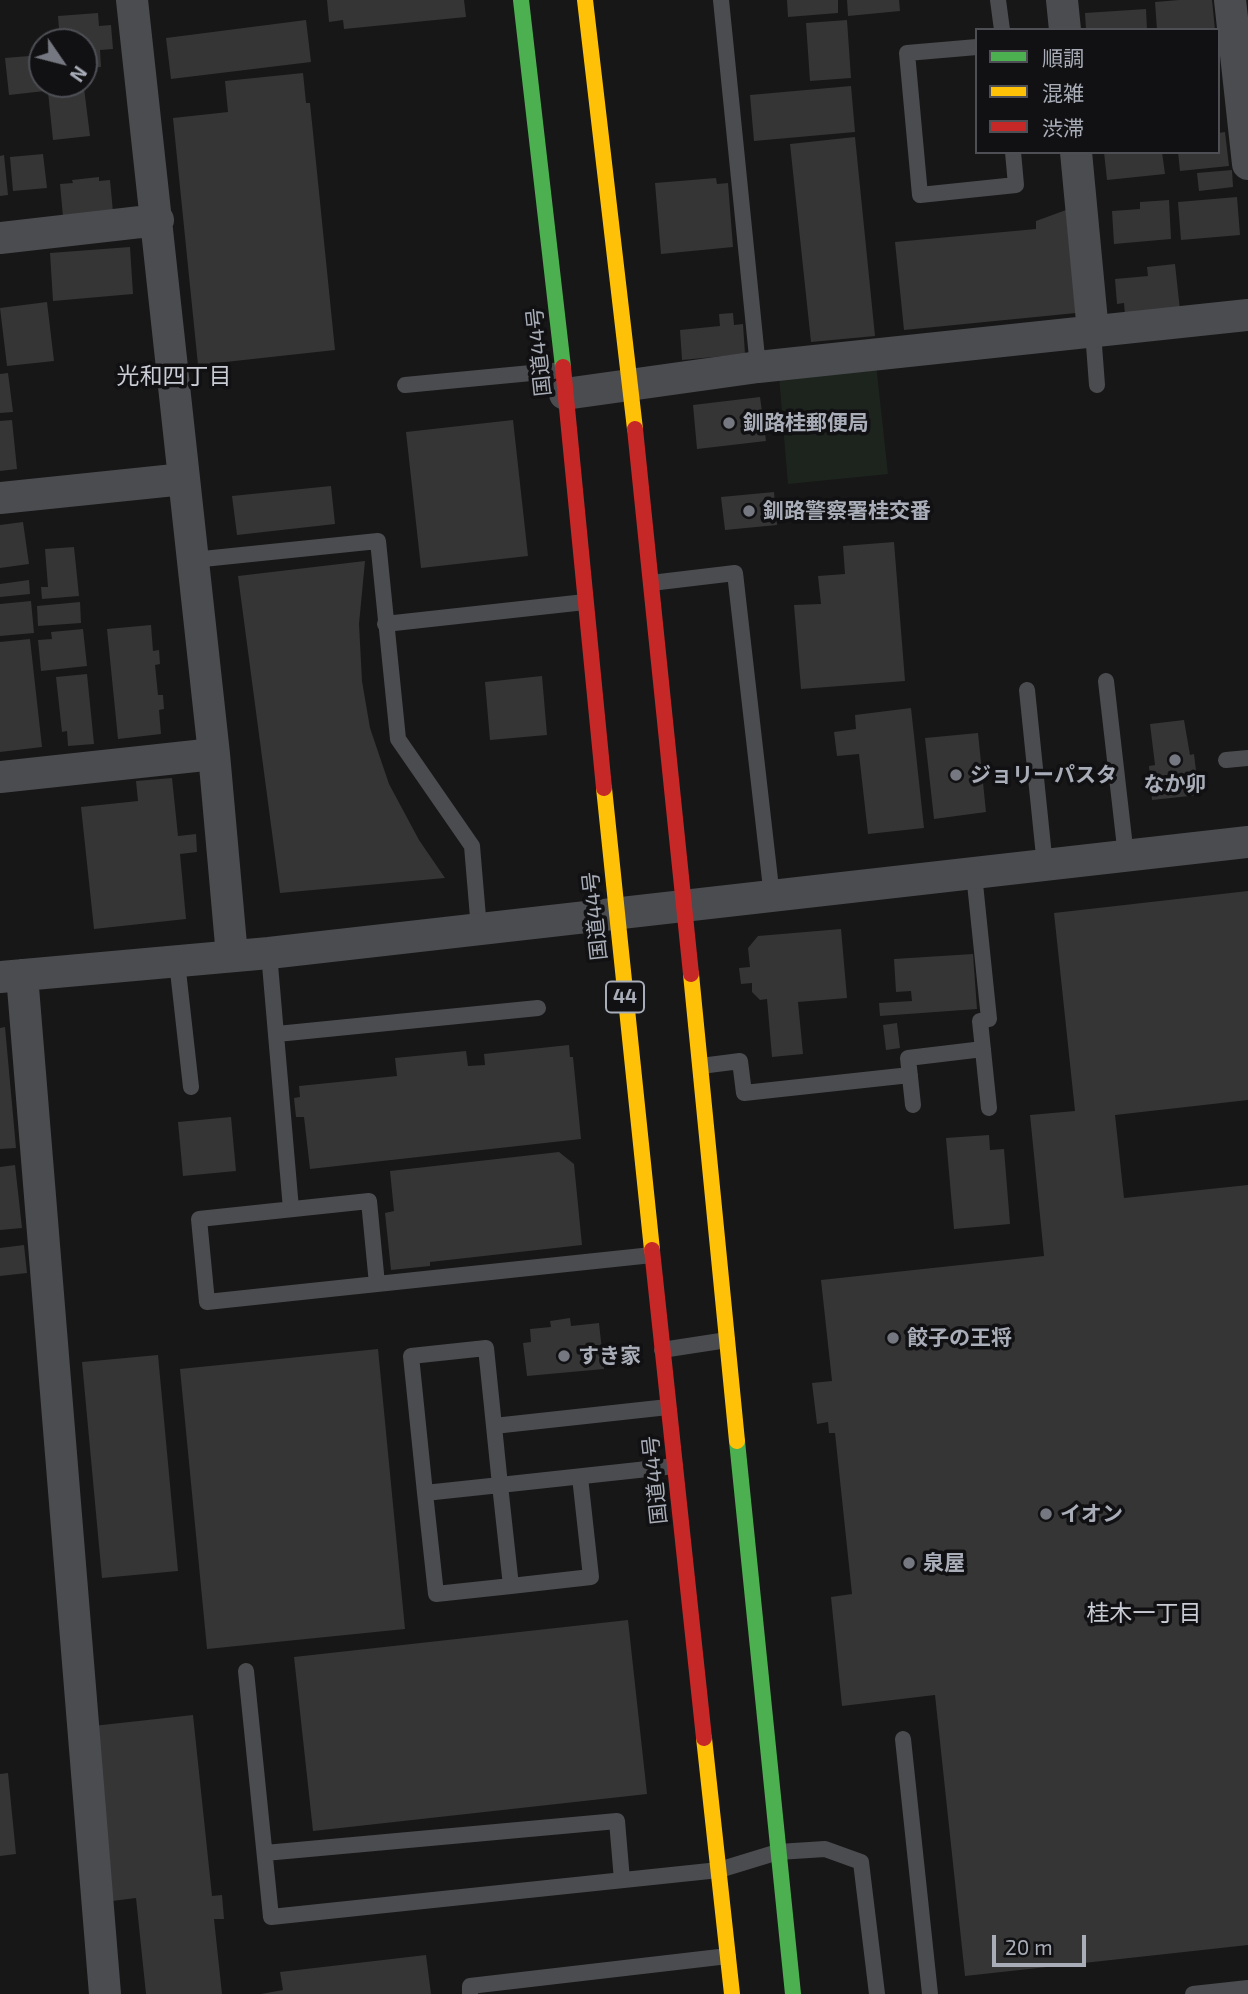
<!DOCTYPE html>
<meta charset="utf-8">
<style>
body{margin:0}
#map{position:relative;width:1248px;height:1994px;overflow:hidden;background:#171717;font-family:"Exo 2","Noto Sans JP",sans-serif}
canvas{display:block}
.legend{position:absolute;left:975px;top:28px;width:245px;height:126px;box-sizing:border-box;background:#111113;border:2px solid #4d4f55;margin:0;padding:9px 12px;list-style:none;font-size:21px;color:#a8adb8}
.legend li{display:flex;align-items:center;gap:14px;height:35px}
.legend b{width:35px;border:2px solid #4d4f55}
.north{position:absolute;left:28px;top:28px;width:70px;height:70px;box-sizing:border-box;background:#111113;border:2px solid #4d4f55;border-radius:50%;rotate:125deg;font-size:19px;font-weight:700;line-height:28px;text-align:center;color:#a8adb8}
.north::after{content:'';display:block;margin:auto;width:24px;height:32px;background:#757880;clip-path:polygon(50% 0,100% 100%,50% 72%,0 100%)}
.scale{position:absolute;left:992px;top:1935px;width:94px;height:32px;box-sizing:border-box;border:4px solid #a8adb8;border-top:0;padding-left:9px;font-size:21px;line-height:24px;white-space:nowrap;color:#a8adb8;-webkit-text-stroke:5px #111113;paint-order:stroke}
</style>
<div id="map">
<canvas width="1248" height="1994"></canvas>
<ul class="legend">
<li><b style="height:9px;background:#4caf50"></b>順調</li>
<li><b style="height:9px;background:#ffc107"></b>混雑</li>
<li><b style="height:9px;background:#c62828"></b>渋滞</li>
</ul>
<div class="north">N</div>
<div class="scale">20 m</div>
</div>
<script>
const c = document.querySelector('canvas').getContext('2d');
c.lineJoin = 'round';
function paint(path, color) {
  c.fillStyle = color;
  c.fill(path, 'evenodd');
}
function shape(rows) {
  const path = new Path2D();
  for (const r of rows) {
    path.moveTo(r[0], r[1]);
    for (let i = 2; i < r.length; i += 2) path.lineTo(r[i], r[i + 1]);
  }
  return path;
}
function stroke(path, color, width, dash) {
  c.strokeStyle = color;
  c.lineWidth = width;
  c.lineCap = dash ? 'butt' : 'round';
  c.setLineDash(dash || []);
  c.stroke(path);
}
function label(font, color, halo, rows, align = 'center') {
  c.font = font + ' "Exo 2","Noto Sans JP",sans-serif';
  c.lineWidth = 7;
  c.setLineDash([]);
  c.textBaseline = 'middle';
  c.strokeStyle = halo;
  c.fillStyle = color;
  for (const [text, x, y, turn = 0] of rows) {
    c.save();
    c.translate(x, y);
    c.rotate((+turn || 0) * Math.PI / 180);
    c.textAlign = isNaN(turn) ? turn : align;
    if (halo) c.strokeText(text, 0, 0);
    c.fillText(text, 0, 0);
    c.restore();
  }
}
paint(shape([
 [876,364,888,474,788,484,779,376]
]), '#1d241e');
paint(shape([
 [327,0,464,0,466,17,344,29,343,20,329,22],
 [787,0,838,0,838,13,788,17],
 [847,0,899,0,900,11,848,16],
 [1179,0,1212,0,1215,30,1157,30,1155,2],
 [1146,9,1147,30,1086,30,1085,13],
 [98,13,99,26,111,25,113,49,100,50,101,67,84,69,84,42,60,42,58,16],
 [306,20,311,62,171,79,166,38],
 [847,20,851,78,810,81,806,23],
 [41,55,42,84,44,84,45,91,9,95,5,58],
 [303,73,306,103,310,103,335,350,198,365,173,118,228,112,225,81],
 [851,86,855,132,754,141,750,95],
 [84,88,90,136,53,140,48,92],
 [1225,132,1229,166,1180,171,1178,152,1218,152,1218,133],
 [855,137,875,336,811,342,790,144],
 [1104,152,1162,152,1165,174,1107,180],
 [43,154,47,188,13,191,10,157],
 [4,155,8,195,0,196,0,156],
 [1232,170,1233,187,1199,191,1197,173],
 [99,177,99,181,110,180,113,212,63,217,60,184,73,183,72,180],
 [716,178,717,184,728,183,733,247,661,254,655,183],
 [1237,197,1240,235,1181,240,1178,202],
 [1169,200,1171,239,1114,244,1112,211,1140,209,1140,202],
 [1066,210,1076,313,904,330,895,242,1036,229,1036,221],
 [130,247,133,294,53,301,50,253],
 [1175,264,1180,310,1125,315,1124,303,1117,304,1115,279,1148,276,1147,267],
 [47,302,54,361,7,366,0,308],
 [733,313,734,325,743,324,745,354,682,360,680,330,720,326,719,314],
 [8,373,13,412,0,413,0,374],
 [760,397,766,441,697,449,693,405],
 [12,420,17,469,0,471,0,421],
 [513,420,528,556,421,568,406,432],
 [331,486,335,524,237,535,232,496],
 [774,492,777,525,725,530,721,497],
 [23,522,29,564,0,568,0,525],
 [894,542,905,681,801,689,794,605,821,604,818,576,845,574,843,546],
 [74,547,79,596,42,599,41,587,48,587,45,549],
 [365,561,359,624,362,681,370,728,389,784,419,840,445,878,280,893,238,576],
 [29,580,30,594,0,597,0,584],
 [31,601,34,633,0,636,0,604],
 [80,602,81,623,38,626,37,606],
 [151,625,153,651,159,650,160,664,155,665,158,695,163,695,164,709,159,710,161,734,118,739,107,629],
 [83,629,87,666,41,671,38,640,52,639,51,632],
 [30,639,42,747,0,752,0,642],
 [87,674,94,744,68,746,67,731,62,732,56,677],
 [542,676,547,735,490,740,485,682],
 [911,708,924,828,868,834,859,754,837,756,834,732,856,729,855,715],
 [1184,720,1190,755,1194,754,1199,795,1152,800,1149,766,1155,765,1150,724],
 [978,733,986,812,934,819,925,738],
 [172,778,178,836,196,834,197,852,180,854,186,919,94,929,81,807,138,801,136,781],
 [1248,891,1248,1100,1115,1115,1124,1198,1248,1185,1248,1945,965,1976,935,1695,842,1706,831,1597,852,1594,835,1433,829,1433,828,1422,817,1424,812,1383,832,1381,821,1280,1044,1256,1030,1115,1075,1111,1054,913],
 [841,929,847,998,798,1002,803,1054,772,1057,767,999,760,1000,752,992,752,983,741,984,739,968,750,967,748,948,758,936],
 [973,954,977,1009,880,1016,879,1003,912,1001,911,991,896,992,894,959],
 [897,1023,900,1048,886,1050,883,1025],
 [5,1027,16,1148,0,1149,0,1028],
 [569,1045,570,1057,573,1057,581,1139,310,1169,304,1117,296,1117,294,1098,300,1097,299,1086,397,1076,395,1058,466,1051,468,1066,485,1065,484,1054],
 [231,1117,236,1171,183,1176,178,1122],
 [989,1135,990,1150,1004,1149,1010,1224,954,1229,946,1138],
 [559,1152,574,1164,582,1245,430,1262,430,1266,391,1270,385,1213,394,1211,390,1171],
 [15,1165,22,1228,0,1230,0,1167],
 [24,1245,27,1273,0,1276,0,1248],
 [570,1318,571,1326,599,1323,604,1369,527,1376,523,1343,531,1342,530,1329,551,1327,550,1321],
 [378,1349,405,1629,207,1649,180,1369],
 [158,1355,178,1571,102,1578,82,1362],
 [628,1620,647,1794,313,1831,294,1657],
 [193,1715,212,1896,222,1895,224,1919,214,1919,222,1994,146,1994,136,1898,112,1901,93,1726],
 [8,1773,16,1854,0,1856,0,1774],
 [426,1955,431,1994,261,1994,283,1990,280,1972]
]), '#353536');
stroke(shape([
 [721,0,758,367],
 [998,0,1002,30],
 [977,47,907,53,920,195,1016,185,1013,152],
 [1093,332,1097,385],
 [405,385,563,370],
 [193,560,378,541,398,739,472,846,479,929],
 [651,583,735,573,772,897],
 [385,624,585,602],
 [1106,681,1126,856],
 [1027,690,1045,866],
 [1226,760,1248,758],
 [974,874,989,1019,980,1021,989,1108],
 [269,953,291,1209],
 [177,962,191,1087],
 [277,1034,538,1008],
 [701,1066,740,1061,744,1093,910,1075],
 [913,1105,908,1058,983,1049],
 [377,1284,369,1201,199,1219,207,1302,377,1284,652,1255],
 [662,1350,727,1340],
 [494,1426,668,1407],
 [425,1493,436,1594,511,1586,591,1577,580,1477],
 [511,1586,500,1485,494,1426,486,1348,411,1356,425,1493,500,1485,675,1466],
 [246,1671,271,1917,719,1870,778,1852,825,1849,861,1862,877,1994],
 [903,1739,930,1994],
 [265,1853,617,1821,622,1880],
 [470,1994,470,1986,728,1956],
 [1193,1994,1248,1988]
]), '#4b4c50', 16);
stroke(shape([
 [132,0,214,754,232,956],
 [1062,0,1065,30],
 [1230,0,1248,164],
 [1076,152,1093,332],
 [0,238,158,220],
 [565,394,758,367,1248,315],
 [0,498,184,479],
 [0,777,214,754],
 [22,975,105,1994],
 [0,977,269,953,1248,842]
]), '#4b4c50', 32);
stroke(shape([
 [521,0,563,367],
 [737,1441,793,1994]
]), '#4caf50', 16);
stroke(shape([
 [585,0,635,429],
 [604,788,652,1250],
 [691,974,737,1441],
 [704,1738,732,1994]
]), '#ffc107', 16);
stroke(shape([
 [563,367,604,788],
 [635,429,691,974],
 [652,1250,704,1738]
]), '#c62828', 16);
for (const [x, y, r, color] of [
 [729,423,7,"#757880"],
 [749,511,7,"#757880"],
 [1175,760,7,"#757880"],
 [956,775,7,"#757880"],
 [893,1338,7,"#757880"],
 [564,1356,7,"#757880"],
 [1046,1514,7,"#757880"],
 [909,1563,7,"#757880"]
]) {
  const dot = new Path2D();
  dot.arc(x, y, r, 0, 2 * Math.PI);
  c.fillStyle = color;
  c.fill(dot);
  stroke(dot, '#111113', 2.5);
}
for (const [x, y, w] of [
 [625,997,38]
]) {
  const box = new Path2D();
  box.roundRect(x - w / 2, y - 15.5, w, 31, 5);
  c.fillStyle = '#111113';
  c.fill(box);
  stroke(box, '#a8adb8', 2);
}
label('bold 19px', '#a8adb8', null, [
 ["44",625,997]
]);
label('21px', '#a8adb8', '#111113', [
 ["国道44号",539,352,-96],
 ["国道44号",595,916,-96],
 ["国道44号",655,1480,-96]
]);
label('bold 21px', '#a8adb8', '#111113', [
 ["釧路桂郵便局",743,423],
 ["釧路警察署桂交番",763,511],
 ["ジョリーパスタ",970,775],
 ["なか卯",1175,784,"center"],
 ["餃子の王将",907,1338],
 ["すき家",578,1356],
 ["イオン",1060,1514],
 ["泉屋",923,1563]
], 'left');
label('23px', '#c9ccd4', '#111113', [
 ["光和四丁目",174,376],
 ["桂木一丁目",1144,1613]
]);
</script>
